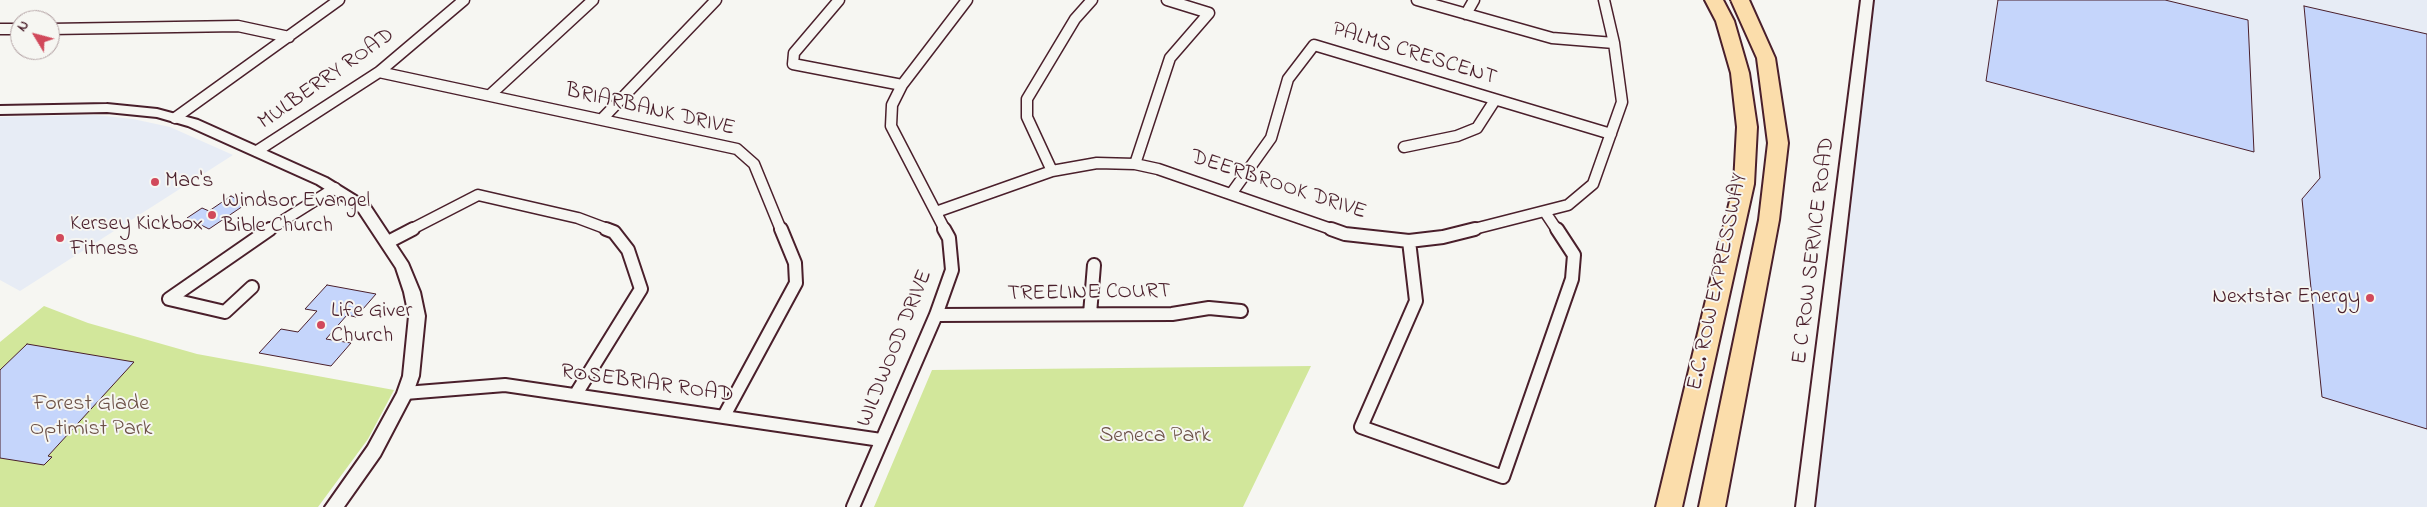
<!DOCTYPE html>
<style>
body{margin:0}
#map{position:relative;width:2427px;height:507px;overflow:hidden;background:#f6f6f2;font-family:"Indie Flower",sans-serif}
canvas{display:block}
.north{position:absolute;left:10px;top:10px;width:50px;height:50px;box-sizing:border-box;background:#f6f6f2;border:1px solid #b1a0a2;border-radius:50%;rotate:307deg;font-size:14px;font-weight:700;line-height:20px;text-align:center;color:#4a1f2b}
.north::after{content:'';display:block;margin:auto;width:18px;height:22px;background:#d1495b;clip-path:polygon(50% 0,100% 100%,50% 72%,0 100%)}
</style>
<div id="map">
<canvas width="2427" height="507"></canvas>
<div class="north">N</div>
</div>
<script>
const c = document.querySelector('canvas').getContext('2d');
c.lineJoin = 'round';
function paint(path, color) {
  c.fillStyle = color;
  c.fill(path, 'evenodd');
}
function shape(rows) {
  const path = new Path2D();
  for (const r of rows) {
    path.moveTo(r[0], r[1]);
    for (let i = 2; i < r.length; i += 2) path.lineTo(r[i], r[i + 1]);
  }
  return path;
}
function stroke(path, color, width, dash) {
  c.strokeStyle = color;
  c.lineWidth = width;
  c.lineCap = dash ? 'butt' : 'round';
  c.setLineDash(dash || []);
  c.stroke(path);
}
function label(font, color, halo, rows, align = 'center') {
  c.font = font + ' "Indie Flower",sans-serif';
  c.lineWidth = 4;
  c.setLineDash([]);
  c.textBaseline = 'middle';
  c.strokeStyle = halo;
  c.fillStyle = color;
  for (const [text, x, y, turn = 0] of rows) {
    c.save();
    c.translate(x, y);
    c.rotate((+turn || 0) * Math.PI / 180);
    c.textAlign = isNaN(turn) ? turn : align;
    if (halo) c.strokeText(text, 0, 0);
    c.fillText(text, 0, 0);
    c.restore();
  }
}
paint(shape([
 [1871,0,2427,0,2427,507,1811,507],
 [95,115,133,119,170,127,233,155,20,291,0,280,0,117]
]), '#e7ecf5');
paint(shape([
 [44,306,88,323,197,354,394,390,368,439,318,507,0,507,0,342],
 [1311,366,1243,507,874,507,932,370]
]), '#d2e79b');
const building = shape([
 [1998,0,2165,0,2248,20,2254,152,1986,81,1998,0],
 [2304,6,2427,34,2427,429,2322,397,2302,199,2320,178,2304,6],
 [231,196,246,204,209,229,187,218,202,208,209,211,231,196],
 [327,285,376,294,356,317,347,315,326,339,351,343,331,366,259,353,281,329,298,332,317,311,305,309,327,285],
 [27,344,134,362,48,456,52,457,44,465,0,458,0,370,27,344]
]);
paint(building, '#c5d5fb');
stroke(building, '#4a1f2b', 1);
const minorFar1 = shape([
 [839,0,794,53,793,64,902,85],
 [1417,0,1552,38,1614,43],
 [1466,14,1474,0],
 [0,29,20,29],
 [50,29,238,26,289,37],
 [379,72,737,149,754,164,781,230],
 [490,95,593,0],
 [175,118,339,0],
 [602,119,716,0],
 [1404,147,1457,136,1477,128,1495,100],
 [257,151,379,72,464,0],
 [1135,164,1170,58,1209,13,1167,0],
 [1052,171,1027,117,1027,99,1075,19,1092,0],
 [1231,194,1271,138,1288,79,1314,45,1611,134],
 [936,212,1052,171,1097,163,1135,164,1158,169,1334,230],
 [1545,212,1557,230],
 [268,230,335,188],
 [410,230,478,195,578,218,610,230],
 [945,230,891,126,892,105,902,85,967,0],
 [1470,230,1568,205,1593,184,1622,102,1614,43,1604,0]
]);
const minor = shape([
 [1331,229,1345,234,1409,241,1443,237,1475,229],
 [1409,241,1416,301,1361,427,1503,477,1572,279,1574,255,1557,229],
 [388,242,413,229],
 [252,287,225,312,169,299,270,229],
 [1090,314,1094,265],
 [936,315,1172,314,1209,308,1241,311],
 [405,393,505,385,881,440],
 [576,394,641,289,628,250,614,232,606,229],
 [724,416,796,283,795,263,781,229],
 [853,507,936,315,952,270,949,238,944,229]
]);
const tertiary = shape([
 [1861,0,1873,0,1814,507,1796,507,1861,0],
 [107,104,157,109,198,120,327,178,369,204,408,263,420,292,425,316,419,376,413,393,380,456,344,507,325,507,368,446,397,393,403,376,409,316,404,292,396,268,359,212,352,206,317,184,188,126,157,117,107,112,0,114,0,106,107,104]
]);
const motorway = shape([
 [1705,0,1723,0,1734,21,1749,73,1757,127,1754,184,1682,507,1656,507,1734,184,1737,127,1731,73,1716,21,1705,0],
 [1731,0,1749,0,1775,58,1788,143,1779,220,1725,507,1699,507,1759,220,1768,143,1757,58,1731,0]
]);
stroke(minorFar1, '#4a1f2b', 13);
stroke(minor, '#4a1f2b', 16);
stroke(tertiary, '#4a1f2b', 4);
stroke(motorway, '#4a1f2b', 4);
stroke(minorFar1, '#f6f6f2', 10);
stroke(minor, '#f6f6f2', 12);
paint(tertiary, '#f6f6f2');
paint(motorway, '#fbddab');
for (const [x, y, r, color] of [
 [155,182,5,"#d1495b"],
 [212,215,5,"#d1495b"],
 [60,238,5,"#d1495b"],
 [2370,298,5,"#d1495b"],
 [321,325,5,"#d1495b"]
]) {
  const dot = new Path2D();
  dot.arc(x, y, r, 0, 2 * Math.PI);
  c.fillStyle = color;
  c.fill(dot);
  stroke(dot, '#f6f6f2', 2);
}
label('22px', '#4a1f2b', '#f6f6f2', [
 ["PALMS CRESCENT",1414,55,17],
 ["MULBERRY ROAD",327,80,-35],
 ["BRIARBANK DRIVE",650,111,13],
 ["DEERBROOK DRIVE",1278,186,18],
 ["E C ROW SERVICE ROAD",1815,251,-83],
 ["E.C. ROW EXPRESSWAY",1719,282,-78],
 ["TREELINE COURT",1089,294,-1],
 ["WILDWOOD DRIVE",896,349,-68],
 ["ROSEBRIAR ROAD",647,385,8]
]);
label('22px', '#4a1f2b', '#f6f6f2', [
 ["Mac's",165,182],
 ["Windsor Evangel",222,202],
 ["Bible Church",222,227],
 ["Kersey Kickbox",70,225],
 ["Fitness",70,250],
 ["Nextstar Energy",2360,298,"right"],
 ["Life Giver",331,312],
 ["Church",331,337]
], 'left');
label('22px', '#6c5147', '#f6f6f2', [
 ["Forest Glade",91,405],
 ["Optimist Park",91,430],
 ["Seneca Park",1155,437]
]);
</script>
